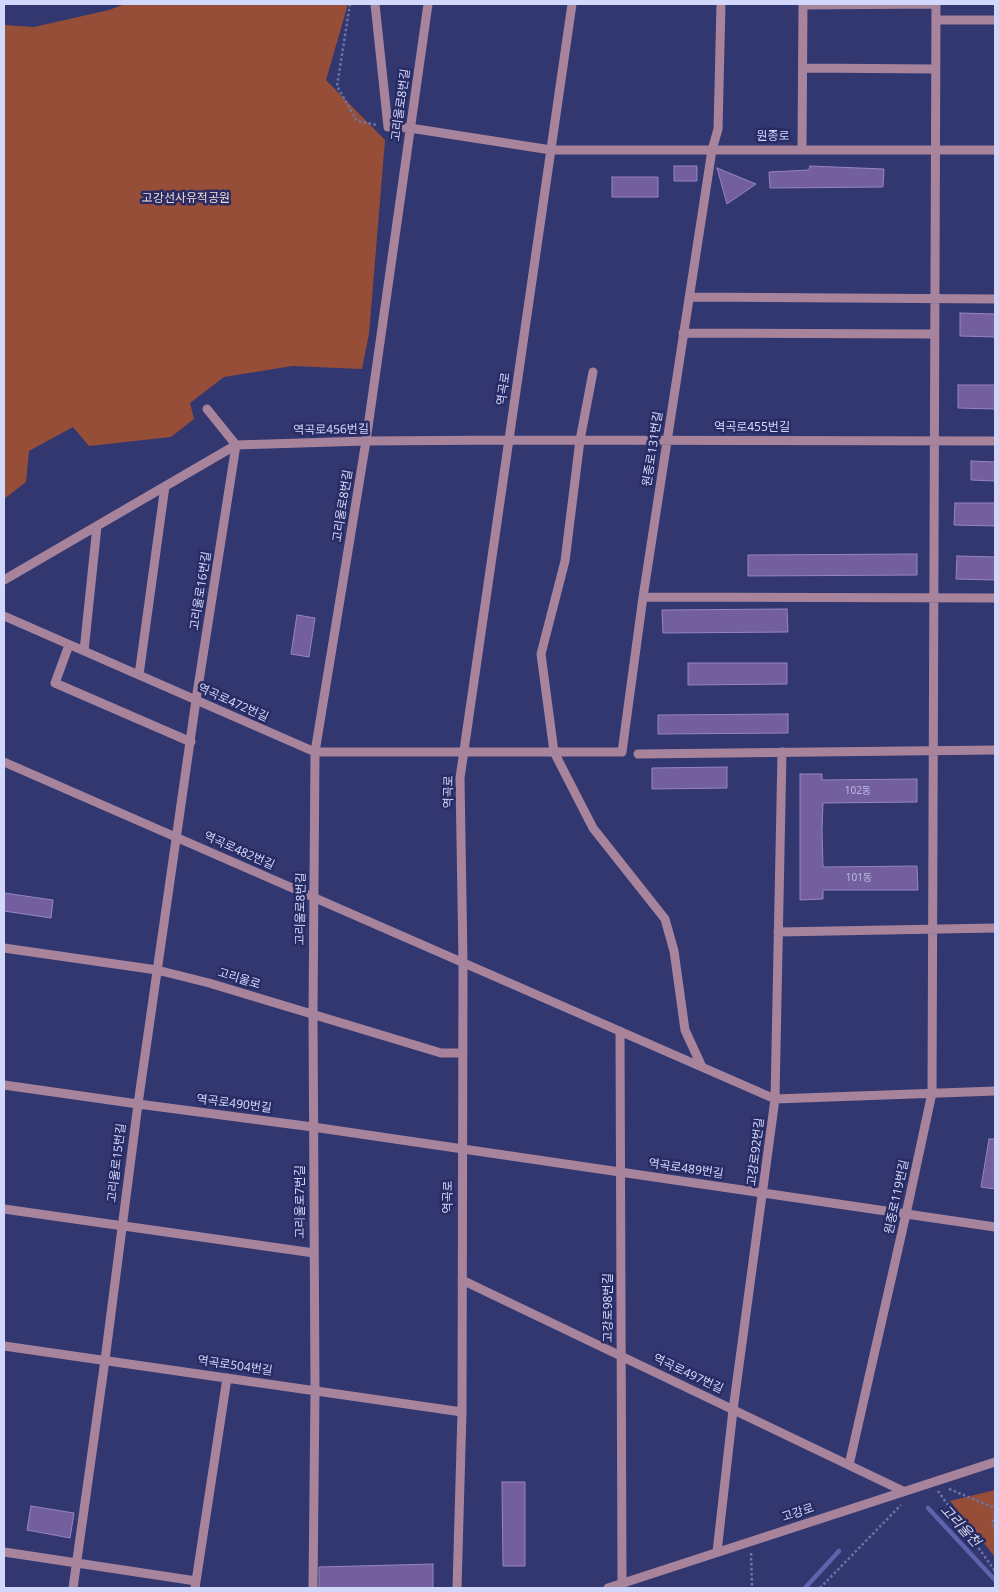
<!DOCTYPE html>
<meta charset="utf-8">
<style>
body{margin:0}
#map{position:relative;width:999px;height:1592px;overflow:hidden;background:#323770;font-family:"Noto Sans",sans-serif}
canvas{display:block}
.frame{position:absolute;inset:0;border:5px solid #d2d8fc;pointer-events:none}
</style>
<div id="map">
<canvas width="999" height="1592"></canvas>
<div class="frame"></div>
</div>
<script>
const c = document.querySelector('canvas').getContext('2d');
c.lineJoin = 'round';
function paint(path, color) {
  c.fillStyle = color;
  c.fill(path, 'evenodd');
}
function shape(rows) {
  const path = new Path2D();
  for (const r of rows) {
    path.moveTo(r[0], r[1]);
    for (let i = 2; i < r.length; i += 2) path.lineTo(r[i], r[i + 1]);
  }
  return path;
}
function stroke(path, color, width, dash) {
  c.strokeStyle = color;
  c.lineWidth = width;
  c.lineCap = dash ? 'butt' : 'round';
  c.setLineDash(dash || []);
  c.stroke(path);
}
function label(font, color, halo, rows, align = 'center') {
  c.font = font + ' "Noto Sans","Noto Sans KR",sans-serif';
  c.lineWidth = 5;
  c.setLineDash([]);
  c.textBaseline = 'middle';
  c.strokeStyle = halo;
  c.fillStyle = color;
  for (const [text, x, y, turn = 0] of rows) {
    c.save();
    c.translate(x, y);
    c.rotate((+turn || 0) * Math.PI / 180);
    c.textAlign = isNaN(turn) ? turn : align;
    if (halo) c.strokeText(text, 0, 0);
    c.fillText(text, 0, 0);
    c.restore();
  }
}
paint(shape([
 [125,4,348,4,326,80,385,140,369,334,362,369,292,366,224,377,190,403,194,419,171,437,89,446,73,427,29,451,26,482,4,499,4,25,34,27,109,10],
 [995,1490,995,1557,950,1501]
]), '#964e38');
stroke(shape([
 [928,1508,995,1580],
 [805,1588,839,1551]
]), '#5c64af', 4.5);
const building = shape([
 [674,166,697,166,697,181,674,181,674,166],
 [810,166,884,169,883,187,770,188,769,172,809,170,810,166],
 [717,168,756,184,727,204,717,168],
 [612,177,658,177,658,197,612,197,612,177],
 [960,313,995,314,995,337,960,336,960,313],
 [958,385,995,385,995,409,958,408,958,385],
 [971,461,995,462,995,481,971,480,971,461],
 [955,503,995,503,995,526,954,525,955,503],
 [917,554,917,575,748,576,748,555,917,554],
 [957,556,995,557,995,580,956,579,957,556],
 [787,609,788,632,663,633,662,610,787,609],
 [297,615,315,618,309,657,291,654,297,615],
 [688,663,787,663,787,684,688,685,688,663],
 [788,714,788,733,658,734,658,715,788,714],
 [727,767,727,788,652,789,652,768,727,767],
 [800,774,822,774,822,780,917,779,917,802,823,803,822,830,823,867,917,866,918,890,823,890,823,899,800,900,800,774],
 [4,893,53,900,51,918,4,911,4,893],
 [989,1139,995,1139,995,1189,981,1187,989,1139],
 [502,1482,525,1482,525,1566,503,1566,502,1482],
 [31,1506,74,1513,70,1538,27,1530,31,1506],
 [433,1564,433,1588,319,1588,319,1567,433,1564]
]);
paint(building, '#735f9e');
stroke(building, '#9784c5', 1);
stroke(shape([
 [350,4,337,86,357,121,377,125],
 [949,1489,995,1508],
 [938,1491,995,1571],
 [995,1515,993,1521,995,1532],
 [751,1553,752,1588],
 [820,1588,901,1505]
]), '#6e74a5', 2.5, [2.5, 2.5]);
stroke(shape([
 [375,4,388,127,410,128,551,150,995,150],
 [803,5,936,4],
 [936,20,995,20],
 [803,68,935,69],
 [802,150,803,4],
 [689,297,995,299],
 [683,333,934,334],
 [593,372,580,440,565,561,541,654,554,752,593,828,665,919,674,951,685,1030,702,1067],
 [4,580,236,445,366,441,509,440,995,441],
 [643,597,995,598],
 [4,616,315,752,622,752,643,597,712,150,718,129,721,4],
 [69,645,55,683,191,742],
 [84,651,97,526],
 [139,675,165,486],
 [638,754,995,750],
 [4,762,775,1099,995,1091],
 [778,932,995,928],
 [4,948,157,970,209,983,441,1053,463,1053],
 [620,1031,622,1584],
 [4,1085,138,1104,313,1127,995,1227],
 [4,1209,314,1253],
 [462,1280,903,1491],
 [4,1346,462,1412],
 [849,1465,906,1214,932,1093,936,4],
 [4,1552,196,1581],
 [717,1552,733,1410,775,1099,782,752],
 [73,1588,105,1360,138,1104,196,700,236,445,207,409],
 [195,1588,227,1378],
 [313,1588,315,1391,313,1013,315,752,366,441,428,4],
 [457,1588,462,1412,463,963,460,778,572,4],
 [608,1588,995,1462]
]), '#a7849c', 9);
label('10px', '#babae4', null, [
 ["102동",858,791],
 ["101동",859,878]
]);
label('12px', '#d2d8fc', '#292c64', [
 ["고리울로8번길",401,105,-82],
 ["원종로",773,137],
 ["역곡로",504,389,-82],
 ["역곡로455번길",752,428],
 ["역곡로456번길",331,430,-1],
 ["원종로131번길",653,449,-81],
 ["고리울로8번길",343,506,-81],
 ["고리울로16번길",201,591,-81],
 ["역곡로472번길",233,703,24],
 ["역곡로",449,792,-89],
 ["역곡로482번길",239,851,24],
 ["고리울로8번길",301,909,-89],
 ["고리울로",239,979,17],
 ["역곡로490번길",234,1104,7],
 ["고강로92번길",756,1152,-83],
 ["고리울로15번길",117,1163,-83],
 ["역곡로489번길",686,1169,8],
 ["역곡로",449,1197,-90],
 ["원종로119번길",897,1197,-78],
 ["고리울로7번길",301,1202,-90],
 ["고강로98번길",609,1308,-90],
 ["역곡로504번길",235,1366,8],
 ["역곡로497번길",688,1374,25],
 ["고강로",798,1513,-18]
]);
label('12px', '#f3dad3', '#292c64', [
 ["고강선사유적공원",186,199]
]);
label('italic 14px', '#d3d7ec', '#292c64', [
 ["고리울천",960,1526,47]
]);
</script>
